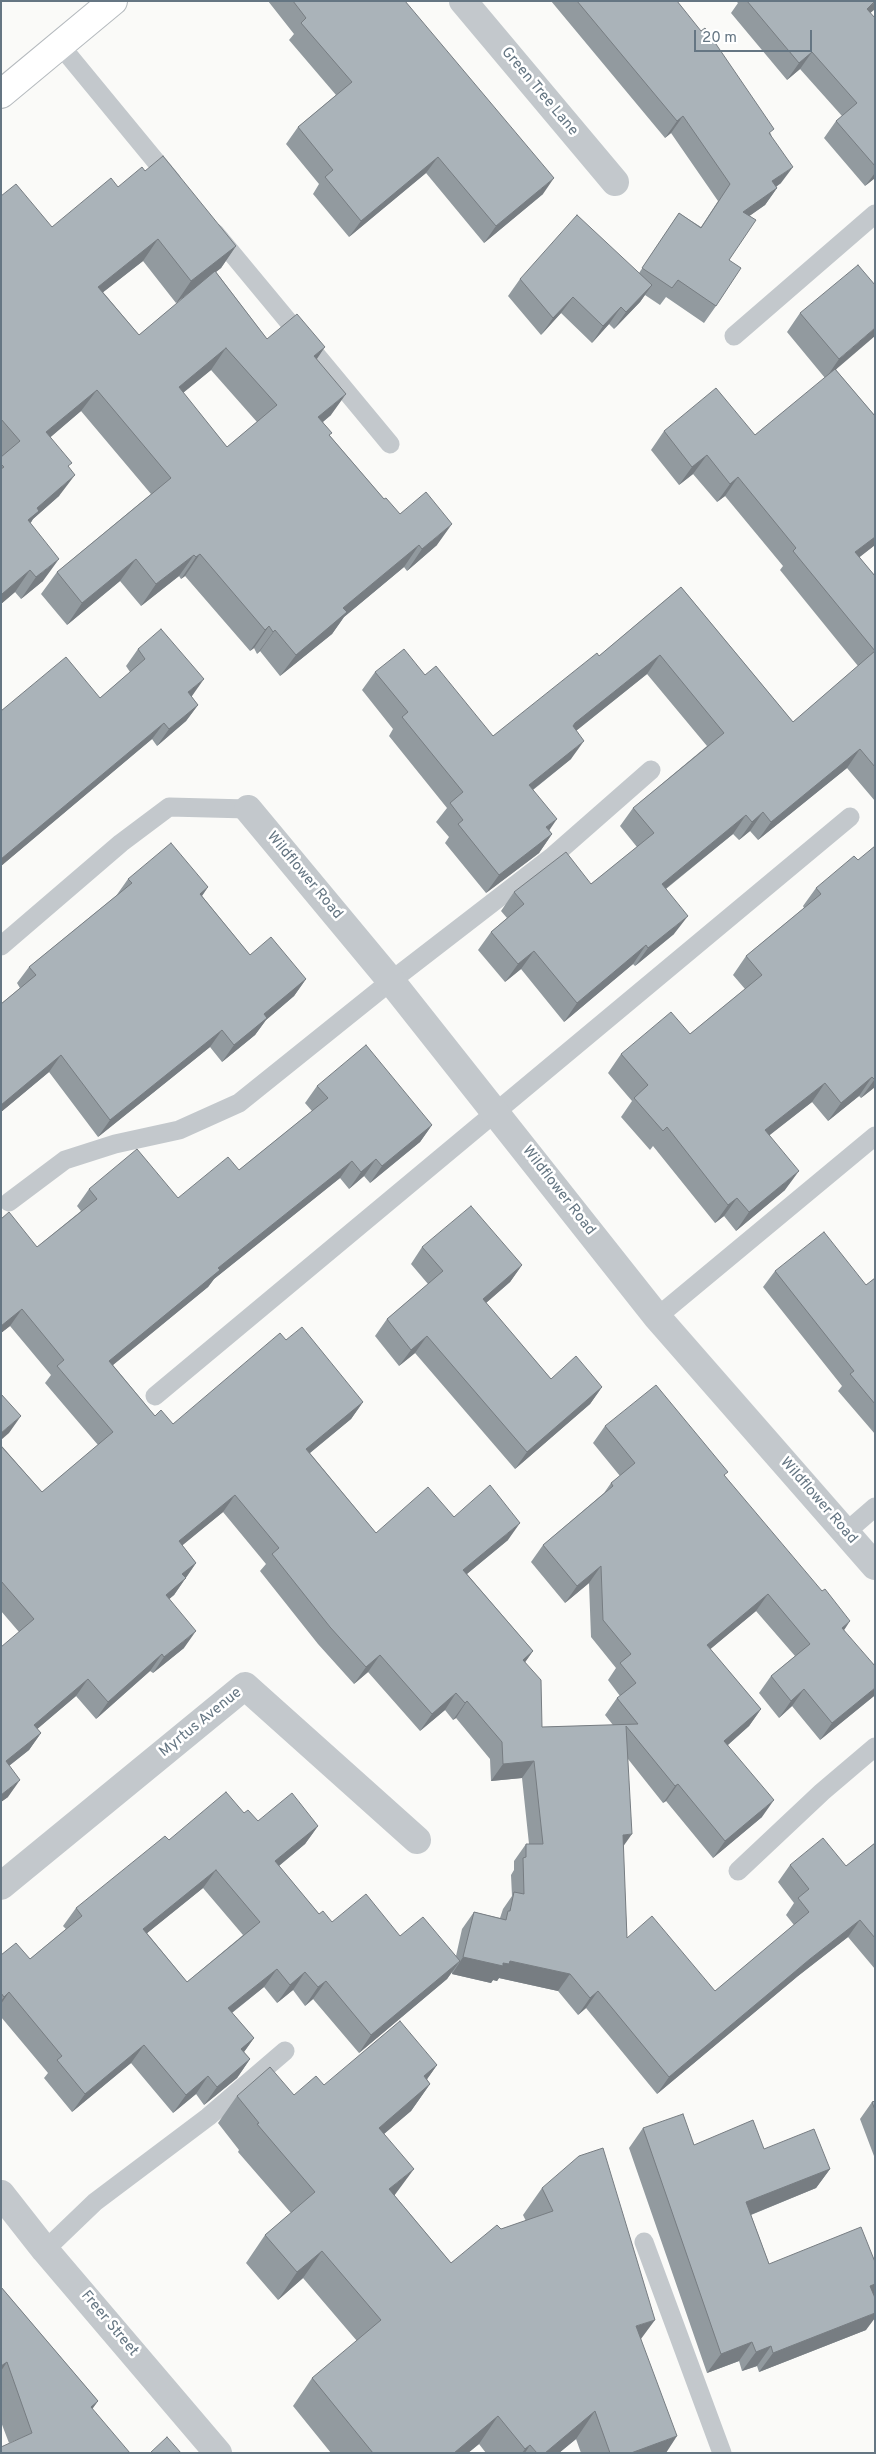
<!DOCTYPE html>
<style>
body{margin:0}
#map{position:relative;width:876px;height:2454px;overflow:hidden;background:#fafaf8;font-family:Overpass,sans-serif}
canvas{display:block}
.frame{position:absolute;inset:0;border:2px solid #657683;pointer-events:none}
.scale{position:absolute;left:694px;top:30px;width:118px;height:22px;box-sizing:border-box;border:2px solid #657683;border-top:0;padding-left:6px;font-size:15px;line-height:18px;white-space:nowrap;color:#657683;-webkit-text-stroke:4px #fff;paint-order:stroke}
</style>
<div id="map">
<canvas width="876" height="2454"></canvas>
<div class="frame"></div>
<div class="scale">20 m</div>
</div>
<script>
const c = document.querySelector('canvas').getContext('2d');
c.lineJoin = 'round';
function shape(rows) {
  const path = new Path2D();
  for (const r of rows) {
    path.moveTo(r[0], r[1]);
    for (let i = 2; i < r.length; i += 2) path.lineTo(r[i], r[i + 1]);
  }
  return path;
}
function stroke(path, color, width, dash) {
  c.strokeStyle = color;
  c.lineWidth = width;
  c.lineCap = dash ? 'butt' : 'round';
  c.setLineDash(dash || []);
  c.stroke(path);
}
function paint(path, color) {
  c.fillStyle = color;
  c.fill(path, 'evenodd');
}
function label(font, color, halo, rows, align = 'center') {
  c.font = font + ' Overpass,sans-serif';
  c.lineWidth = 5;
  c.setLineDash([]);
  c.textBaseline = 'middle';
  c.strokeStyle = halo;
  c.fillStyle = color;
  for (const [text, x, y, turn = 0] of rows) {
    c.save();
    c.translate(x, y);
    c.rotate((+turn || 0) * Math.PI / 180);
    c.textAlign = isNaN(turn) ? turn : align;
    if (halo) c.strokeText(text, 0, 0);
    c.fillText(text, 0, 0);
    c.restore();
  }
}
const primary = shape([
 [1,94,113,1]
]);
stroke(primary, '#b5babe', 30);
stroke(shape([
 [60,45,172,181],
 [215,233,390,444],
 [734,336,875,214],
 [1,946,121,843,169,807,248,809],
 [9,1202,65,1160,115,1144,179,1130,239,1103,391,981,553,856,651,770],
 [657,1317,875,1136],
 [155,1396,850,817],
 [845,1533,875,1507],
 [738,1871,822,1792,875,1747],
 [644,2242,722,2453],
 [45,2250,95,2202,208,2117,285,2051]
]), '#c3c8cc', 19);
stroke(shape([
 [463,1,615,182],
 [248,809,391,981,657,1317,875,1566],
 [1,1886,245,1686,417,1840]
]), '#c3c8cc', 28);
stroke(shape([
 [1,2194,45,2250,218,2453]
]), '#c3c8cc', 28);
stroke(primary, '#fff', 28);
paint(shape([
 [268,1,405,1,543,194,484,243,426,173,349,237,313,194,319,184,286,144,298,127,336,95,289,40,294,34],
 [551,1,677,1,771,134,781,183,776,187,777,188,765,205,749,216,729,260,716,306,704,323,666,297,660,305,645,295,640,302,614,329,609,324,592,343,561,313,541,335,508,296,520,279,639,273,679,213,701,227,718,201,671,133,665,138],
 [736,1,875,1,875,9,870,13,875,18,875,178,865,186,824,138,836,121,842,116,800,69,787,80,731,13,738,3],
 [145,171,236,246,221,268,216,272,267,339,317,359,331,415,323,422,330,436,384,499,400,514,437,545,407,571,404,567,344,617,332,634,280,676,260,651,257,654,254,648,250,651,185,576,181,579,179,576,141,606,120,581,67,625,41,594,57,572,151,494,81,411,50,437,68,467,59,496,33,519,30,524,43,581,21,599,15,592,1,604,1,196,52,227],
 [143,261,176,303,199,285,139,335,103,292],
 [211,370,257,422,227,447,183,393],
 [875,285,836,370,875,416,875,545,859,557,875,576,875,801,847,768,758,840,750,831,739,840,733,834,666,889,674,934,635,966,633,964,564,1022,521,969,505,982,478,950,491,932,507,918,501,911,514,892,591,884,637,847,620,826,633,808,707,746,647,674,576,731,571,759,533,790,549,830,552,834,539,853,486,893,445,843,449,837,436,822,447,808,389,736,393,729,362,690,375,672,425,675,493,736,599,656,681,587,793,722,858,666,780,570,783,566,725,496,717,502,693,474,679,485,651,450,664,431,755,435,825,378,787,332,800,313],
 [138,649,191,696,198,705,186,721,157,746,152,739,1,866,1,711,100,698,130,672,126,666],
 [858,860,875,1087,861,1098,859,1096,828,1121,812,1102,769,1135,785,1190,736,1231,724,1216,715,1223,653,1146,650,1150,621,1117,632,1101,608,1073,621,1054,690,1034,745,989,733,975,746,956,804,908,803,906,816,888],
 [128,879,208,887,202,896,250,955,306,979,294,996,266,1020,255,1035,222,1062,210,1047,98,1137,49,1072,1,1112,1,1004,20,988,17,983,29,967,116,896],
 [317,1086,432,1125,420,1142,370,1183,364,1176,349,1189,340,1178,214,1279,208,1287,113,1365,155,1416,173,1424,286,1340,363,1402,351,1419,310,1453,376,1533,454,1517,508,1540,467,1574,533,1651,525,1662,542,1727,613,1725,605,1715,617,1698,620,1696,608,1680,616,1668,591,1637,589,1583,565,1603,531,1562,543,1545,604,1493,611,1483,620,1476,593,1443,605,1426,725,1476,844,1630,874,1696,820,1740,792,1706,779,1718,759,1693,771,1676,795,1656,756,1611,710,1649,761,1709,749,1726,728,1745,762,1817,713,1858,666,1801,663,1803,628,1759,623,1846,627,1938,715,1991,794,1925,786,1915,794,1903,778,1882,790,1865,846,1866,875,1843,875,1969,848,1937,798,1976,657,2094,586,2008,578,2015,558,1991,499,1978,497,1981,493,1980,491,1983,452,1974,452,1972,447,1979,359,2053,313,1999,305,2006,293,1990,277,2003,264,1987,232,2013,254,2038,244,2052,250,2059,237,2078,204,2105,196,2094,173,2113,131,2063,72,2112,44,2078,48,2073,1,2017,1,1955,30,1959,66,1929,63,1926,76,1908,169,1840,244,1813,258,1821,318,1826,305,1844,279,1866,319,1914,332,1922,400,1936,456,1956,462,1929,474,1912,500,1918,503,1909,512,1896,511,1875,514,1870,514,1861,526,1844,529,1844,522,1778,491,1781,490,1759,456,1718,453,1720,445,1710,420,1731,368,1672,354,1684,318,1644,260,1571,266,1564,223,1512,182,1545,196,1563,174,1595,169,1599,184,1648,153,1673,150,1671,96,1719,76,1696,37,1729,41,1733,29,1750,9,1766,8,1797,1,1802,19,1632,1,1611,1,1445,42,1492,98,1445,45,1383,51,1375,10,1326,1,1333,1,1219,37,1247,81,1211,77,1206,89,1189,178,1198,239,1170,312,1111,305,1103],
 [203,1888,243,1935,187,1982,147,1933],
 [422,1247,522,1265,510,1282,486,1303,551,1379,602,1387,590,1404,515,1469,415,1353,399,1366,375,1336,387,1319,428,1284,411,1264],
 [775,1271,866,1285,875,1278,875,1434,838,1391,842,1386,763,1287],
 [437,2065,427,2079,430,2084,411,2111,384,2134,395,2196,451,2263,501,2229,526,2221,523,2215,542,2188,641,2339,666,2453,581,2453,576,2439,559,2453,486,2453,479,2444,468,2453,331,2453,293,2406,312,2378,357,2341,303,2278,278,2300,246,2263,265,2235,291,2213,238,2152,239,2150,218,2123,237,2096,294,2095,324,2085],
 [875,2101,875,2156,874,2156,860,2119,872,2102],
 [643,2128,694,2145,764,2149,830,2169,816,2188,751,2215,769,2264,875,2262,875,2292,873,2294,866,2330,759,2372,757,2366,742,2371,739,2361,707,2373,629,2148],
 [1,2287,98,2401,92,2409,9,2443,1,2422]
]), '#929a9f');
paint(shape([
 [875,2,875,9,855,26,867,9],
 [812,52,800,69,787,80,799,63],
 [683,116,671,133,665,138,677,121],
 [438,157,426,173,349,237,361,221],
 [793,167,781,183,760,198,772,181],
 [875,173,875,178,865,186],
 [554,178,543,194,484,243,496,226],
 [777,188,765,205,731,229,743,212],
 [158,239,143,261,83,308,98,287],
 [236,246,221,268,176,303,191,281],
 [652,285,640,302,614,329,626,312],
 [573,297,561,313,541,335,553,318],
 [621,307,609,324,592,343,603,326],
 [875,328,875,336,826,378,839,359],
 [325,347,310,369,314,356],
 [226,348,211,370,163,409,179,387],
 [97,390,81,411,31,454,46,432],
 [346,394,331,415,303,438,318,417],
 [707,455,693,474,679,485,692,467],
 [75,475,59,496,33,519,24,533,12,542,37,508],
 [738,477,725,496,717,502,730,484],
 [452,524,437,545,407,571,422,549],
 [875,537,875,545,842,571,855,552],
 [419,545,404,567,344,617,332,634,280,676,296,655,343,608],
 [200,554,185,576,181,579,196,557],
 [194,555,179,576,141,606,156,584],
 [59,559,43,581,21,599,36,577],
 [136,559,120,581,67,625,82,603],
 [30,570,15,592,1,604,1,595,2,594],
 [269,626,254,648,250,651,265,630],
 [275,630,260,651,257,654,273,632],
 [660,655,647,674,562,742,575,723],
 [204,679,192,696,176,709,188,692],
 [198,705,186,721,157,746,169,729],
 [164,723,152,739,1,866,1,859],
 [584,741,571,759,516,803,529,785],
 [860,749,847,768,758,840,771,822],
 [763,812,750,831,739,840,752,822],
 [746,815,733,834,649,902,662,884],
 [557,819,544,838,546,827],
 [552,834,539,853,486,893,499,875],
 [208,887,196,904,200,894],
 [688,916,674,934,635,966,648,948],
 [646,945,633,964,564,1022,577,1003],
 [534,951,521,969,505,982,518,964],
 [306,979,294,996,266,1020,255,1035,222,1062,234,1045,264,1014],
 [222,1030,210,1047,98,1137,110,1120],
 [61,1055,49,1072,1,1112,1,1105],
 [872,1077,859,1096,828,1121,841,1103],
 [875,1079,875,1087,861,1098],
 [825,1083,812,1102,752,1149,765,1130],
 [432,1125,420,1142,370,1183,382,1166],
 [376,1159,364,1176,349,1189,361,1172],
 [352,1161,340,1178,214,1279,208,1287,97,1378,109,1361,218,1268],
 [799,1171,785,1190,736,1231,749,1212],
 [737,1198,724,1216,715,1223,728,1205],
 [522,1265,510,1282,471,1316,483,1299],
 [22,1309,10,1326,1,1333,1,1326],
 [427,1336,415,1353,399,1366,411,1350],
 [602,1387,590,1404,515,1469,527,1452],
 [363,1402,351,1419,294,1466,306,1449],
 [21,1416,9,1433,1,1440,1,1433],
 [235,1495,223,1512,167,1558,179,1541],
 [520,1523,508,1540,451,1587,463,1570],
 [196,1563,174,1595,154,1612,166,1595,182,1574],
 [601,1566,589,1583,565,1603,577,1586],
 [768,1594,756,1611,695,1662,707,1645],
 [850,1621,839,1638,842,1628],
 [196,1631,184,1648,153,1673,164,1657],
 [533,1651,521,1668,523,1660],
 [162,1654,150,1671,96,1719,108,1702],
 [380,1655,368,1672,354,1684,366,1667],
 [88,1679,76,1696,22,1742,34,1725],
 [875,1688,875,1695,874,1696,820,1740,832,1723],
 [804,1689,792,1706,779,1718,791,1701],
 [456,1693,445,1710,420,1731,432,1714],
 [467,1701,456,1718,453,1720,465,1703],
 [761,1709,749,1726,713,1758,724,1741],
 [41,1733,29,1750,1,1772,6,1761],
 [534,1761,522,1778,491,1781,503,1764],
 [20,1780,8,1797,1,1802,1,1795],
 [678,1784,666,1801,663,1803,675,1786],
 [774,1800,762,1817,713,1858,725,1841],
 [318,1826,305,1844,263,1879,275,1861],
 [632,1834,620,1851,623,1835],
 [216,1870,203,1888,130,1947,143,1929],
 [860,1920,848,1937,798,1976,657,2094,669,2077,810,1959],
 [463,1957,503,1963,510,1961,570,1974,558,1991,499,1978,497,1981,493,1980,491,1983,452,1974],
 [460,1961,447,1979,359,2053,371,2035],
 [277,1969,264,1987,215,2026,228,2008],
 [305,1972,293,1990,277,2003,290,1985],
 [326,1981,313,1999,305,2006,318,1987],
 [598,1991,586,2008,578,2015,590,1998],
 [9,1992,1,2004,1,2001,4,1997],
 [254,2038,241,2056,241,2049],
 [144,2045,131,2063,72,2112,85,2094],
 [250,2059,237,2078,204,2105,217,2087],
 [437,2065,418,2092,424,2076],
 [208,2076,196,2094,173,2113,186,2095],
 [430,2084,411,2111,359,2155,379,2128],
 [414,2169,394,2196,389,2189],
 [830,2169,816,2188,733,2222,746,2202],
 [322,2251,303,2278,278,2300,297,2272],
 [875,2284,875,2292,869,2301,870,2286],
 [875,2313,875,2318,866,2330,759,2372,773,2353],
 [655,2320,635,2347,636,2326],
 [752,2342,739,2361,707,2373,721,2354],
 [771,2346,757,2366,742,2371,756,2352],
 [7,2362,1,2371,1,2366],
 [98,2401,80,2426,91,2407],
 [595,2411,576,2439,559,2453,545,2453],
 [498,2416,479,2444,468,2453,454,2453],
 [677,2436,666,2453,631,2453],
 [530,2445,525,2453,522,2453,525,2449]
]), '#777d82');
const building = shape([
 [293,1,405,1,554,178,496,226,438,157,361,221,325,177,333,170,298,127,352,82,301,23,306,18,293,1],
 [577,1,677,1,701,31,705,28,774,129,769,133,793,167,772,181,777,188,743,212,756,220,729,260,741,268,716,306,678,280,672,288,642,268,679,213,701,228,730,184,683,116,677,121,577,1],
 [747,1,875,1,867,9,875,18,875,166,836,121,857,103,812,52,799,63,747,1],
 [163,156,236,246,191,281,158,239,98,287,139,335,215,271,267,339,297,314,325,347,314,356,346,394,318,417,332,433,329,435,384,499,386,498,400,514,426,492,452,524,422,549,419,545,343,608,347,612,296,655,275,630,273,632,269,626,265,630,200,554,196,557,194,555,156,584,136,559,82,603,57,572,171,478,97,390,46,432,72,463,68,466,75,475,37,508,39,511,28,520,59,559,36,577,30,570,2,594,1,592,1,469,4,467,1,464,1,457,20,441,1,419,1,374,2,373,1,372,1,301,2,300,1,299,1,196,16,184,52,227,111,178,118,187,142,167,145,171,163,156],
 [226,348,277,405,227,447,179,387,226,348],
 [577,215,652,285,626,312,621,307,603,326,573,297,553,318,520,279,577,215],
 [858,265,875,285,875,328,839,359,800,313,858,265],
 [835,369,875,416,875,537,855,552,875,576,875,767,860,749,771,822,763,812,752,822,746,815,662,884,688,916,648,948,646,945,577,1003,534,951,518,964,491,932,524,904,514,892,566,852,591,884,654,833,633,808,724,733,660,655,575,723,573,726,584,741,529,785,557,819,546,827,552,834,499,875,458,824,463,820,450,803,463,792,402,717,408,712,375,672,404,649,425,675,436,666,493,736,597,653,599,656,681,587,793,722,875,651,793,551,796,548,738,477,730,484,707,455,692,467,664,431,716,388,755,435,835,369],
 [161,629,204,679,188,692,198,705,169,729,164,723,1,859,1,711,66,657,100,698,145,659,138,649,161,629],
 [171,843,208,887,200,894,250,955,271,937,306,979,264,1014,267,1018,234,1045,222,1030,110,1120,61,1055,1,1105,1,1004,36,975,29,967,132,883,128,879,171,843],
 [875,846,875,1079,874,1079,872,1077,841,1103,825,1083,765,1130,799,1171,749,1212,737,1198,728,1205,667,1127,663,1131,634,1098,648,1085,621,1054,671,1012,690,1034,762,975,746,956,821,894,816,888,854,856,858,860,875,846],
 [366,1045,432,1125,382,1166,376,1159,361,1172,352,1161,218,1268,220,1270,109,1361,155,1416,161,1410,173,1424,280,1333,286,1340,302,1327,363,1402,306,1449,376,1533,428,1487,454,1517,490,1485,520,1523,463,1570,533,1651,523,1660,541,1680,542,1727,638,1724,617,1698,636,1683,620,1663,631,1654,603,1620,601,1566,577,1586,543,1545,613,1486,611,1483,635,1463,605,1426,656,1385,728,1472,724,1475,822,1591,825,1589,850,1621,842,1628,875,1666,875,1688,832,1723,804,1689,791,1701,771,1676,810,1644,768,1594,707,1645,761,1709,724,1741,774,1800,725,1841,678,1784,675,1786,626,1726,632,1834,623,1835,627,1938,652,1916,715,1991,809,1912,798,1898,809,1889,790,1865,823,1838,846,1866,875,1843,875,1938,860,1920,810,1959,669,2077,598,1991,590,1998,570,1974,510,1961,509,1964,503,1963,503,1966,463,1957,474,1912,506,1920,508,1911,510,1911,514,1892,524,1894,523,1858,526,1857,526,1844,543,1844,534,1761,503,1764,502,1742,467,1701,465,1703,456,1693,432,1714,380,1655,366,1667,330,1627,272,1554,279,1548,235,1495,179,1541,196,1563,182,1574,186,1578,166,1595,196,1631,164,1657,162,1654,108,1702,88,1679,34,1725,41,1733,6,1761,20,1780,1,1795,1,1647,34,1619,1,1581,1,1446,42,1492,113,1432,57,1366,64,1360,22,1309,1,1326,1,1219,9,1212,37,1247,97,1199,89,1189,137,1149,178,1198,228,1157,239,1170,328,1098,317,1086,366,1045],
 [471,1206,522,1265,483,1299,551,1379,576,1356,602,1387,527,1452,427,1336,411,1350,387,1319,443,1271,422,1247,471,1206],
 [824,1232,866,1285,875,1278,875,1404,850,1374,854,1371,775,1271,824,1232],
 [1,1394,21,1416,1,1433,1,1394],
 [226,1792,244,1813,248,1810,258,1821,292,1793,318,1826,275,1861,319,1914,323,1911,332,1922,366,1894,400,1936,423,1917,460,1961,371,2035,326,1981,318,1987,305,1972,290,1985,277,1969,228,2008,254,2038,241,2049,250,2059,217,2087,208,2076,186,2095,144,2045,85,2094,57,2060,62,2056,9,1992,4,1997,1,1993,1,1955,16,1943,30,1959,82,1916,76,1908,165,1836,169,1840,226,1792],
 [216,1870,260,1922,187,1982,143,1929,216,1870],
 [400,2021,437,2065,424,2076,430,2084,379,2128,414,2169,389,2189,451,2263,497,2225,501,2229,553,2211,542,2188,579,2156,603,2148,655,2320,636,2326,677,2436,631,2453,610,2453,595,2411,545,2453,537,2453,530,2445,525,2449,498,2416,454,2453,373,2453,312,2378,381,2320,322,2251,297,2272,265,2235,315,2192,257,2124,259,2123,237,2096,270,2067,294,2095,316,2076,324,2085,400,2021],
 [875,2101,875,2110,872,2102,875,2101],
 [683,2114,694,2145,753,2120,764,2149,814,2129,830,2169,746,2202,769,2264,861,2227,875,2262,875,2284,870,2286,875,2298,875,2313,773,2353,771,2346,756,2352,752,2342,721,2354,643,2128,683,2114],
 [1,2287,98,2401,91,2407,130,2453,1,2453,1,2447,32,2433,7,2362,1,2366,1,2287],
 [167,2437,181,2453,150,2453,167,2437]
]);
paint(building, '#aab3b9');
stroke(building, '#777d82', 1);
label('15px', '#657683', '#fff', [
 ["Green Tree Lane",539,92,50],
 ["Wildflower Road",304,876,50],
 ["Wildflower Road",558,1191,52],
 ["Wildflower Road",818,1501,49],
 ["Myrtus Avenue",201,1723,-39],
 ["Freer Street",109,2324,50]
]);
</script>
